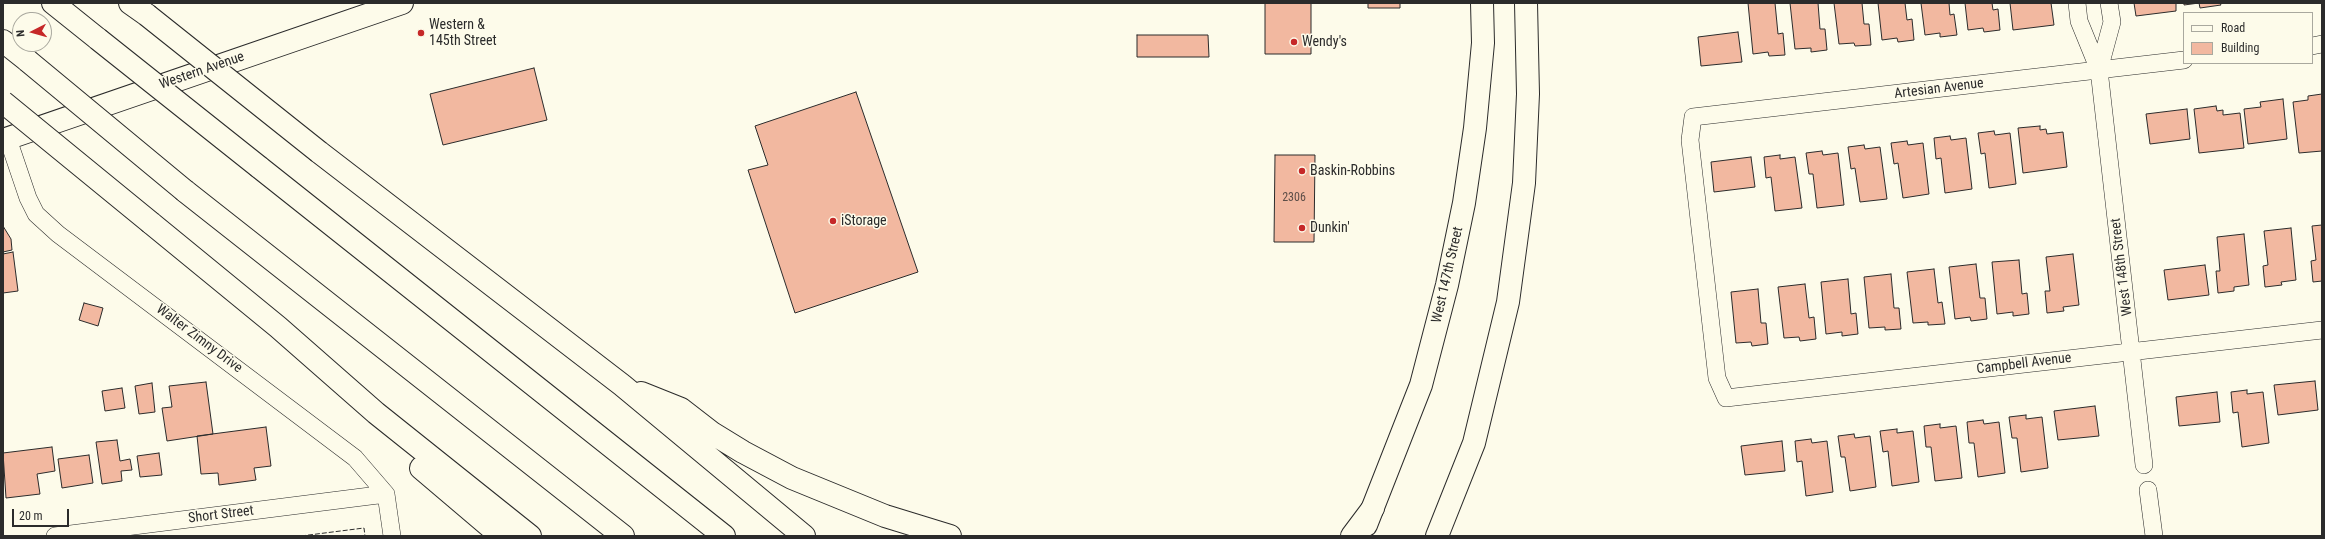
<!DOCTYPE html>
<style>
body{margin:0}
#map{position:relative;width:2325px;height:539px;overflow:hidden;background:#fdfbea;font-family:"Roboto Condensed",sans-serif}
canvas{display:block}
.frame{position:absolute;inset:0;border:4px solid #2b2b2b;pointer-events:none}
.legend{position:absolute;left:2183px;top:12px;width:130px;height:52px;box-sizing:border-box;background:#fdfbea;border:1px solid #a9a89e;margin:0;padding:5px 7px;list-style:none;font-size:12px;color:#2b2b2b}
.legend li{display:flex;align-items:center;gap:8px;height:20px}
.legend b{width:20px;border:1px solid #a9a89e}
.north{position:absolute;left:12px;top:12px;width:40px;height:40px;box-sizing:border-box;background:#fdfbea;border:1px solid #a9a89e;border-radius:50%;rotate:264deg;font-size:11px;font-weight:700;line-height:16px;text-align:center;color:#2b2b2b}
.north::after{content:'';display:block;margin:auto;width:14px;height:18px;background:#c62828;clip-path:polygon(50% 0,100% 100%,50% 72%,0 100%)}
.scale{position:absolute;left:12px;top:509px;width:57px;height:18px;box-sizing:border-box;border:2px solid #2b2b2b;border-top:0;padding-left:5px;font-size:12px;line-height:14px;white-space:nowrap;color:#2b2b2b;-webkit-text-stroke:3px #fdfbea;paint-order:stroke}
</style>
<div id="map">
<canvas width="2325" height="539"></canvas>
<div class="frame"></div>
<ul class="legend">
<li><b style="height:5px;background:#fdfbea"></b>Road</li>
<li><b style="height:11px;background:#f2b8a0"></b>Building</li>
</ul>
<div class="north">N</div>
<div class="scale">20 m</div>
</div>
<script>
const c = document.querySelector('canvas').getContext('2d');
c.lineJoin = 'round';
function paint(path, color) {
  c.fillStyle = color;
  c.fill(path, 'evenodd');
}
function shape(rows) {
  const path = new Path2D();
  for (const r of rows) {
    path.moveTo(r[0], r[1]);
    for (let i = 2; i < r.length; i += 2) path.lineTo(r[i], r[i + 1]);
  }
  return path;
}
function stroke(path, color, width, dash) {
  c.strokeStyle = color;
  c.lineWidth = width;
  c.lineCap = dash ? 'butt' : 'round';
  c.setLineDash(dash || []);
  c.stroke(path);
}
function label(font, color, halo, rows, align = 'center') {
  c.font = font + ' "Roboto Condensed",sans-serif';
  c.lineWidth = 3;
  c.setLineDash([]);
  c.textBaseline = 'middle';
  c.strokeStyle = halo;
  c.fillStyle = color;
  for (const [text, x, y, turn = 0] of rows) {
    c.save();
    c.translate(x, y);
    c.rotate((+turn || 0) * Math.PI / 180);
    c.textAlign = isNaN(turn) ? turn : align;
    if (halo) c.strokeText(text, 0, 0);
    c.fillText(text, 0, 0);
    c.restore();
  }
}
const building = shape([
 [1265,3,1311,3,1311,54,1265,54,1265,3],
 [1368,3,1400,3,1400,8,1368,8,1368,3],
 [1748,3,1775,3,1778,34,1783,33,1785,55,1769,56,1768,52,1753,54,1748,3],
 [1790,3,1818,3,1820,29,1825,29,1827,50,1811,52,1811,48,1795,49,1790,3],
 [1834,3,1862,3,1864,24,1869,24,1871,45,1855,46,1854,43,1839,44,1834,3],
 [1878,3,1905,3,1907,20,1912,19,1914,40,1898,42,1897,38,1882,40,1878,3],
 [1921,3,1949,3,1950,15,1954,14,1957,35,1940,37,1940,33,1925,35,1921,3],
 [1965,3,1992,3,1993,10,1998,9,2000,30,1984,32,1983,28,1968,30,1965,3],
 [2010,3,2051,3,2054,25,2013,30,2010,3],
 [2134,3,2176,3,2176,11,2136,16,2134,3],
 [2184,3,2220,3,2221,5,2200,8,2199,3,2184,5,2184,3],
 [1738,32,1742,62,1701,66,1698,37,1738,32],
 [1137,35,1208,35,1209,57,1137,57,1137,35],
 [534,68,547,120,443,145,430,94,534,68],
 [856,92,918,272,795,313,748,170,768,165,755,126,856,92],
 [2322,94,2322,151,2299,153,2293,102,2308,100,2308,96,2322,94],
 [2283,99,2287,139,2248,144,2244,109,2261,107,2260,102,2283,99],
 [2216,106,2217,111,2223,110,2223,115,2240,113,2244,148,2199,153,2194,109,2216,106],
 [2187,109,2190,139,2150,144,2146,114,2187,109],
 [2040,126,2040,130,2046,129,2047,134,2063,132,2067,167,2023,173,2018,128,2040,126],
 [1994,131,1995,135,2010,133,2016,184,1989,188,1985,153,1981,154,1978,133,1994,131],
 [1950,136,1951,140,1966,138,1972,189,1945,193,1941,158,1936,159,1934,138,1950,136],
 [1907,141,1908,145,1923,143,1929,194,1903,198,1898,163,1894,164,1891,143,1907,141],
 [1864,145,1865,149,1880,147,1887,199,1860,202,1855,168,1851,169,1848,147,1864,145],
 [1822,151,1823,155,1838,153,1844,205,1817,208,1813,174,1809,174,1806,153,1822,151],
 [1275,155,1315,155,1314,242,1274,242,1275,155],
 [1780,155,1780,159,1795,157,1802,208,1775,211,1771,177,1766,178,1764,157,1780,155],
 [1751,157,1755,187,1714,192,1711,162,1751,157],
 [2322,225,2322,281,2313,282,2311,261,2316,260,2312,226,2322,225],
 [3,226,11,239,12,250,3,252,3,226],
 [2291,228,2296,280,2281,282,2282,285,2265,287,2263,266,2268,265,2264,231,2291,228],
 [2244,234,2249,285,2234,287,2234,291,2218,293,2216,271,2220,271,2217,237,2244,234],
 [13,252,18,291,3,293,3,254,13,252],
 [2073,254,2079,305,2063,307,2064,311,2047,313,2045,291,2050,291,2046,257,2073,254],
 [2019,260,2022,294,2027,293,2029,314,2013,316,2013,312,1997,314,1992,262,2019,260],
 [1976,264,1980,298,1985,298,1987,319,1971,321,1970,317,1955,319,1949,267,1976,264],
 [2205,265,2209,295,2168,300,2164,270,2205,265],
 [1934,269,1938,303,1942,302,1945,324,1928,325,1928,322,1913,323,1907,272,1934,269],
 [1891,274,1894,308,1899,308,1901,329,1885,330,1885,327,1869,328,1864,277,1891,274],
 [1848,279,1851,314,1856,313,1858,334,1842,336,1842,332,1826,334,1821,282,1848,279],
 [1805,284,1809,318,1814,317,1816,339,1800,341,1799,337,1784,338,1778,287,1805,284],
 [1758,289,1761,323,1766,323,1768,344,1752,346,1751,342,1736,343,1731,292,1758,289],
 [84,303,103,308,98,326,79,320,84,303],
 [2315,381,2318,410,2278,415,2274,385,2315,381],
 [206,382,213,434,167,441,162,408,172,407,169,386,206,382],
 [152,383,155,412,139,414,135,386,152,383],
 [122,388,125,408,105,411,102,391,122,388],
 [2247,390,2247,394,2263,392,2269,443,2242,447,2238,412,2233,413,2231,392,2247,390],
 [2217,392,2220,422,2179,426,2176,397,2217,392],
 [2095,406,2099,436,2058,440,2054,411,2095,406],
 [2026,415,2026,419,2042,417,2048,468,2021,472,2017,438,2012,438,2009,417,2026,415],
 [1983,420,1984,424,1999,422,2005,473,1978,477,1974,443,1969,443,1967,422,1983,420],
 [1940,424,1940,428,1956,426,1962,478,1935,481,1931,447,1926,447,1924,426,1940,424],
 [266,427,271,466,254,468,256,480,219,485,218,473,201,474,197,436,266,427],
 [1897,429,1897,433,1913,431,1919,482,1892,486,1888,451,1883,452,1880,431,1897,429],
 [1854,434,1855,438,1870,436,1876,487,1850,491,1845,457,1841,457,1838,436,1854,434],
 [1811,439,1812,443,1827,441,1833,492,1806,496,1802,461,1797,462,1795,441,1811,439],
 [117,440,120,461,130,459,132,470,121,471,122,481,102,484,96,442,117,440],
 [1782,441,1785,471,1745,475,1741,446,1782,441],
 [52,447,55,471,37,474,40,494,6,498,3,453,52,447],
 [159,453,162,475,140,477,137,456,159,453],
 [89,455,93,483,62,488,58,459,89,455]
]);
paint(building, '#f2b8a0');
stroke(building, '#2b2b2b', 1);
const minor = shape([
 [2077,3,2079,21,2099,70,2144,465],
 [2312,46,2322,44],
 [2184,60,1693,117,1690,140,1717,378,1726,398,2322,330],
 [2099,70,2112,22,2109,3],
 [8,139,28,198,36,214,58,234,355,458,386,494,392,536],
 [2148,490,2154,536],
 [55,536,386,494]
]);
const secondary = shape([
 [3,140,402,3]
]);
const primary = shape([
 [1366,525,1421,385,1447,285,1464,203,1475,128,1483,43,1482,3],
 [1437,536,1474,443,1508,302,1524,183,1528,94,1526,3]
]);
const motorway = shape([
 [53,3,98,39],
 [130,3,147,15],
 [3,41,28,61],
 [319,152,622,385,804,536],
 [259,167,724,536],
 [185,191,623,536],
 [151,223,278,327,376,413,530,536],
 [641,393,681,409,712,433,743,452,792,478,885,516,950,536],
 [421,468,501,536],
 [1352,536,1373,508]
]);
stroke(minor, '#2b2b2b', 18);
stroke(secondary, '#2b2b2b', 24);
stroke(primary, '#2b2b2b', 24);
stroke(motorway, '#2b2b2b', 24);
stroke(minor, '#fdfbea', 17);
stroke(secondary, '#fdfbea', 22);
stroke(primary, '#fdfbea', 22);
stroke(motorway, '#fdfbea', 22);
const motorwayBridge = shape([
 [147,15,319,152],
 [98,39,259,167],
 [28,61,185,191],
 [3,102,151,223]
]);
stroke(motorwayBridge, '#2b2b2b', 24, []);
stroke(motorwayBridge, '#fdfbea', 22);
stroke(shape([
 [301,536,364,528,365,536]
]), '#2b2b2b', 1, [5, 2]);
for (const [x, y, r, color] of [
 [421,33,4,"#c62828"],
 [1294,42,4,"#c62828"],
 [1302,171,4,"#c62828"],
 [833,221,4,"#c62828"],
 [1302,228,4,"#c62828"]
]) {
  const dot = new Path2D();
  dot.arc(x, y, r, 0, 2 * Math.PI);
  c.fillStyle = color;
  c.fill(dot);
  stroke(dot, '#fdfbea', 1.5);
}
label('12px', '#5d4e48', null, [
 ["2306",1294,198]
]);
label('14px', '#2b2b2b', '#fdfbea', [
 ["Western &",429,25],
 ["145th Street",429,41],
 ["Wendy's",1302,42],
 ["Baskin-Robbins",1310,171],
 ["iStorage",841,221],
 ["Dunkin'",1310,228]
], 'left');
label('14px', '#2b2b2b', '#fdfbea', [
 ["Western Avenue",202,71,-19],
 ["Artesian Avenue",1939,89,-7],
 ["West 148th Street",2122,267,-97],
 ["West 147th Street",1448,275,-77],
 ["Walter Zimny Drive",199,339,37],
 ["Campbell Avenue",2024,364,-7],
 ["Short Street",221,515,-7]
]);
</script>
